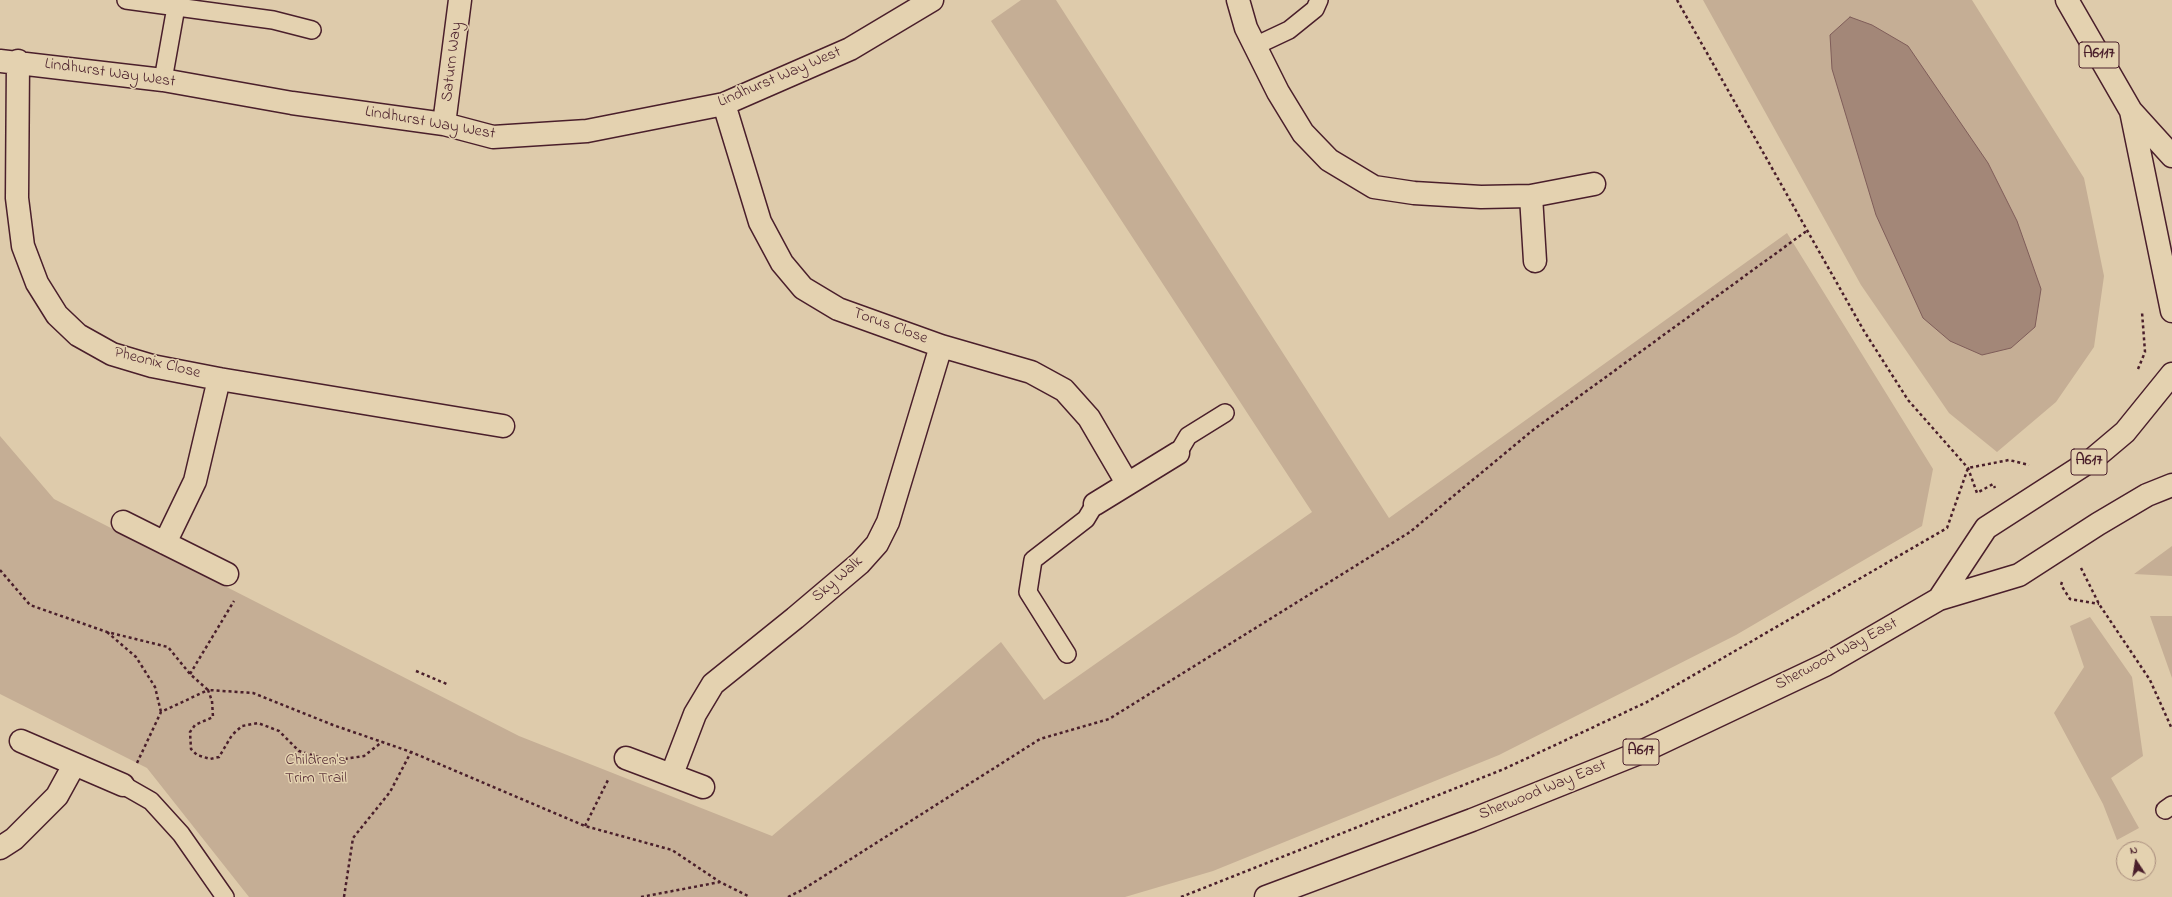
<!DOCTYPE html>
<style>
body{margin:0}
#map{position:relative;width:2172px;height:897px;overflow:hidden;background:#decbab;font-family:"Indie Flower",sans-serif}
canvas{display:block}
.north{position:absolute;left:2116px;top:841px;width:40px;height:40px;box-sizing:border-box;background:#e4d2b0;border:1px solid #a68a7b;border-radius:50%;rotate:348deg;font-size:11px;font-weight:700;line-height:16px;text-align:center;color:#4a1f2b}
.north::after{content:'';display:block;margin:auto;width:14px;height:18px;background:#4a1f2b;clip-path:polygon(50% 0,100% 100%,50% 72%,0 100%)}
</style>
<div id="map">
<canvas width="2172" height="897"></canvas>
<div class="north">N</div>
</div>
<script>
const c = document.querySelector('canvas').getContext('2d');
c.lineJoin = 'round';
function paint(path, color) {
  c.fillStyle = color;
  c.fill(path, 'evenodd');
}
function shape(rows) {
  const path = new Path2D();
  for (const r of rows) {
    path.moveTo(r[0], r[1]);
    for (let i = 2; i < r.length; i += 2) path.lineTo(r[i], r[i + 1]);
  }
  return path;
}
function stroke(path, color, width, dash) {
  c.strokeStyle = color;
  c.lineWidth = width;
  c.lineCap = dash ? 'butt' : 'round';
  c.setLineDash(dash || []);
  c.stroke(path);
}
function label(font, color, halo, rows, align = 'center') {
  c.font = font + ' "Indie Flower",sans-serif';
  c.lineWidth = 3;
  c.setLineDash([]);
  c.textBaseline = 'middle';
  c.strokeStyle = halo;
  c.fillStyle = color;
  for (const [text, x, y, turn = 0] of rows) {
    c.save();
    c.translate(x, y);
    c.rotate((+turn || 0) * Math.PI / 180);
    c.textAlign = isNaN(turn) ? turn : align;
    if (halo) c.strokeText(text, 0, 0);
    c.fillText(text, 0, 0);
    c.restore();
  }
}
paint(shape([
 [1021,0,1056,0,1389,518,1787,233,1933,469,1922,526,1736,635,1499,755,1213,871,1125,897,249,897,147,768,0,694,0,436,54,499,519,736,772,836,1001,642,1044,700,1312,512,991,21],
 [1703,0,1972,0,2084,178,2104,276,2094,347,2056,402,1997,452,1949,413,1861,285],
 [2172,546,2172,576,2134,574],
 [2150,616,2172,616,2172,678],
 [2090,617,2132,677,2143,756,2111,778,2139,828,2117,840,2103,804,2054,713,2084,667,2070,626]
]), '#c5ae95');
const water = shape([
 [1850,17,1872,25,1908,46,1988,163,2017,221,2041,289,2035,327,2011,348,1982,355,1950,341,1923,318,1876,215,1832,69,1830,35,1850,17]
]);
paint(water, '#a38778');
stroke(water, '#7f5d59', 1);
const lane = shape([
 [126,0,273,20,312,30],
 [1255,46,1289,30,1315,9,1319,0],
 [163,80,176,7],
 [1178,453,1188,436,1225,413],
 [1067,654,1028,592,1033,560,1086,519,1095,504],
 [123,785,151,801,181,834,225,897],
 [2165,810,2172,805]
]);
const street = shape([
 [1238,0,1246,28,1278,92,1303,133,1329,160,1374,187,1414,193,1481,197,1531,196,1594,184],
 [0,61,163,80,292,103,444,124,493,137,587,131,724,104,850,49,932,0],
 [18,61,17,198,23,246,37,283,57,315,78,335,112,354,152,366,219,379,503,426],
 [724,104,760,222,782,263,803,288,838,309,941,346,1031,372,1064,390,1089,418,1127,483],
 [444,124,460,0],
 [1531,196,1535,261],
 [1095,504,1178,453],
 [123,522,227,574],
 [165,543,195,481,219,379],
 [21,741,123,785],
 [626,758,703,787],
 [672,774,695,714,713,684,795,618,860,563,877,544,888,522,941,346],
 [0,848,14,839,57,796,74,765]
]);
const primary = shape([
 [2067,0,2131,111,2172,156],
 [2131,111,2172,311]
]);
const highway = shape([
 [1939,599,1986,528,2093,459,2125,432,2172,374],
 [1266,897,1472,820,1639,753,1825,665,1939,599,2019,575,2098,524,2147,495,2172,485]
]);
stroke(lane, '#4a1f2b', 20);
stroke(street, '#4a1f2b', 25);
stroke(primary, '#4a1f2b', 25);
stroke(highway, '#4a1f2b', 25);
stroke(shape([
 [1677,0,1864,331,1908,400,1968,468,1977,493,1993,484,1995,488],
 [2138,369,2145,352,2142,312],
 [2081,568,2099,604,2150,680,2172,729],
 [0,570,30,605,107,632,168,647,190,674,208,690,253,693,333,725,411,752,585,826,672,850,720,882,750,897],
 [2062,582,2061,585,2070,599,2099,604],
 [107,632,136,657,155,687,161,712],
 [416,671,449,685],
 [190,674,234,601],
 [137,763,161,712,208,690,212,701,213,717,195,725,190,732,191,749,197,755,210,759,219,757,232,735,242,726,258,723,279,731,299,751,331,761,364,756,382,742],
 [585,826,608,780],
 [344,897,353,838,390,792,411,752],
 [641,897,720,882],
 [788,897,802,890,1040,739,1109,719,1410,532,1533,430,1808,230],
 [1181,897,1504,769,1647,702,1947,528,1968,468,2009,460,2029,465]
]), '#4a1f2b', 2.5, [3, 3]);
stroke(lane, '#e4d2b0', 17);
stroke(street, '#e4d2b0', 22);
stroke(primary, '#e4d2b0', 22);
stroke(highway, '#e4d2b0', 22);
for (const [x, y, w] of [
 [2099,55,40],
 [2089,462,36],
 [1641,752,36]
]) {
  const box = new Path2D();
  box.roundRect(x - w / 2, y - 13, w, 26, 3);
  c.fillStyle = '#e4d2b0';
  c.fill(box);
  stroke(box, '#4a1f2b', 1);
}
label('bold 15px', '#4a1f2b', null, [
 ["A6117",2099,55],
 ["A617",2089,462],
 ["A617",1641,752]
]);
label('16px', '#4a1f2b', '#e4d2b0', [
 ["Saturn Way",453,62,-83],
 ["Lindhurst Way West",110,74,8],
 ["Lindhurst Way West",780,78,-23],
 ["Lindhurst Way West",430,124,10],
 ["Torus Close",890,327,20],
 ["Pheonix Close",157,364,14],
 ["Sky Walk",838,580,-41],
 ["Sherwood Way East",1837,655,-28],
 ["Sherwood Way East",1543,791,-22]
]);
label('16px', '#5c343b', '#e4d2b0', [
 ["Children's",316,761],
 ["Trim Trail",316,779]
]);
</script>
